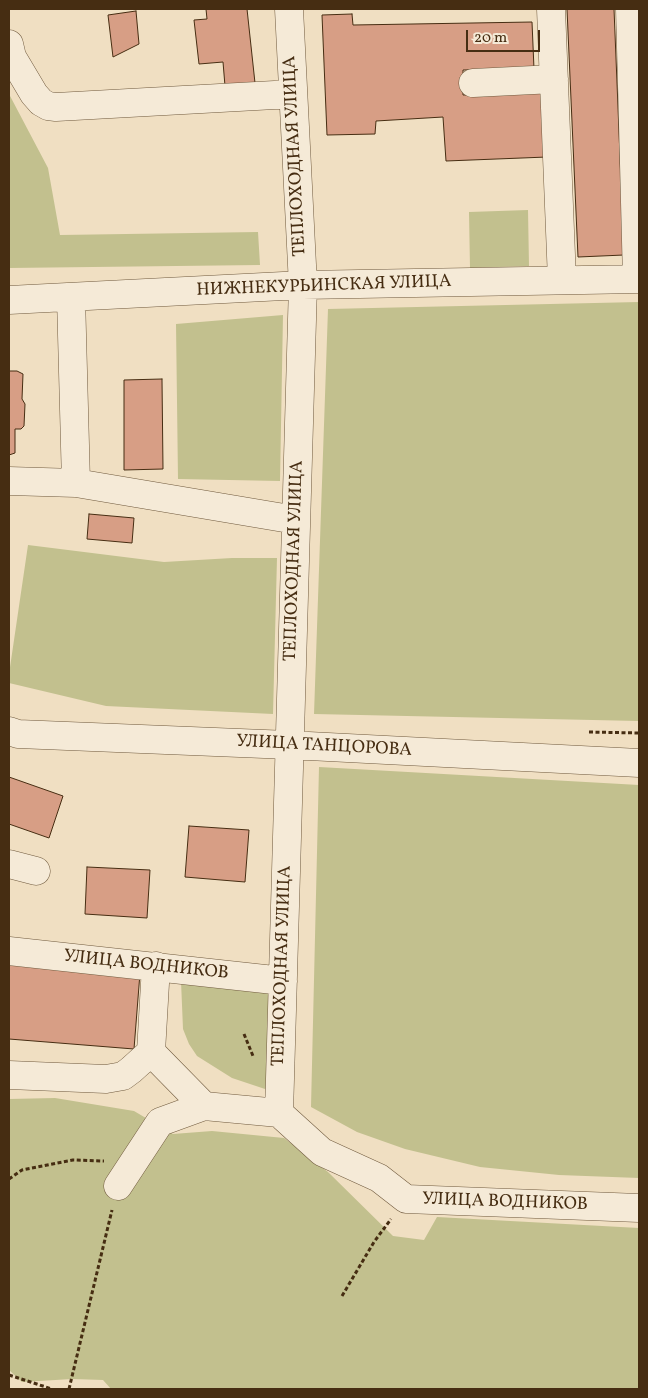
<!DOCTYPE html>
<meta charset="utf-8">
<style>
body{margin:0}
#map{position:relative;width:648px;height:1398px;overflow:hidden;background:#f0dfc2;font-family:Vollkorn,serif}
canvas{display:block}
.frame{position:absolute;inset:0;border:10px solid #462d12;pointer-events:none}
.scale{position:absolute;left:466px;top:30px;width:74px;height:22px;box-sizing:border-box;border:2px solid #462d12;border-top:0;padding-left:6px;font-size:15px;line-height:18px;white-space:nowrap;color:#462d12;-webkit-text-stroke:4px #f5ead7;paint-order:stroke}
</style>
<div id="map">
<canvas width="648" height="1398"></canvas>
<div class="frame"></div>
<div class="scale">20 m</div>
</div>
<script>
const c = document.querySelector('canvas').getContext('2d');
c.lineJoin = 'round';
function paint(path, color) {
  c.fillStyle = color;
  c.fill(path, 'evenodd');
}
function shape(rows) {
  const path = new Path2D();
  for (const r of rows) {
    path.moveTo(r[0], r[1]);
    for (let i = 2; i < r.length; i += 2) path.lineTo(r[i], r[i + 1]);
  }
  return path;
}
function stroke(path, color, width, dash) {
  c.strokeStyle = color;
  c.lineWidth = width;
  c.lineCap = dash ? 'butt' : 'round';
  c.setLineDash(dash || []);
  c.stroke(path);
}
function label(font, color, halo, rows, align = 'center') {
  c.font = font + ' Vollkorn,serif';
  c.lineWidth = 4;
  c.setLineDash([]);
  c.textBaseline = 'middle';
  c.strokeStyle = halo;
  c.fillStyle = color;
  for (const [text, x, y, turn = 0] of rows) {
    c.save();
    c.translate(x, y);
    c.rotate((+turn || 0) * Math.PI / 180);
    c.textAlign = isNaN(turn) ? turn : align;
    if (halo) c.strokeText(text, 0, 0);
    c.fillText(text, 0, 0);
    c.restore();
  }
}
paint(shape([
 [9,94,48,168,60,235,258,232,260,265,9,268],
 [528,210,529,266,470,268,469,212],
 [639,302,639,721,314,714,328,309],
 [283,315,280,481,178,479,176,324],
 [28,545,164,562,232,558,277,558,273,714,106,706,9,683,9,674],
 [319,767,639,785,639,1178,559,1175,480,1167,405,1149,357,1132,311,1107],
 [181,981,272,992,268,1090,232,1078,197,1056,189,1044,183,1029],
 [55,1098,134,1111,173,1134,212,1131,284,1138,328,1172,393,1236,424,1240,437,1217,639,1228,639,1389,111,1389,103,1380,72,1379,22,1382,9,1370,9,1099]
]), '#c2c08e');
const building = shape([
 [206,9,247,9,255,83,225,86,223,62,199,64,194,20,207,19,206,9],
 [567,9,614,9,624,255,578,257,567,9],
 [136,11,139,44,113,57,108,15,136,11],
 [352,14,353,25,532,22,534,69,463,70,463,95,544,91,547,157,446,161,443,117,376,121,375,134,327,135,322,15,352,14],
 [9,371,17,371,23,374,22,399,25,404,24,426,21,429,15,429,15,453,9,455,9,371],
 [162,379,163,469,124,470,124,380,162,379],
 [89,514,134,518,132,543,87,539,89,514],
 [9,777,63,796,49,838,9,824,9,777],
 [189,826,249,830,245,882,185,877,189,826],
 [87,867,150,870,147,918,85,914,87,867],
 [9,964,140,973,134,1049,9,1039,9,964]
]);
paint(building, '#d79e85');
stroke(building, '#462d12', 1);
const minor = shape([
 [551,9,562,280],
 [630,9,637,279],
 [9,44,12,57,34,94,41,102,48,106,56,107,293,94],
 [473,83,554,79],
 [9,300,303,285,639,279],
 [9,481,76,483,71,297],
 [76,483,296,520],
 [9,731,18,734,289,745,639,763],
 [9,864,36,871],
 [9,951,283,981],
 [151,1052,204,1106],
 [9,1075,106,1079,123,1076,131,1070,151,1052,156,966],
 [279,1113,303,285,289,9],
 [279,1113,322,1152,379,1178,406,1199,639,1208],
 [118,1186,160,1122,204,1106,279,1113]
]);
stroke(minor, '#705a3e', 29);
stroke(shape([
 [589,732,639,733],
 [244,1034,253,1056],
 [9,1179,22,1170,73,1160,104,1161],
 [342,1296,374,1242,391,1219],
 [9,1375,52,1389],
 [69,1389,112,1210]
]), '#462d12', 3, [4, 2.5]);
stroke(minor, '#f5ead7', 28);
label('18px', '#462d12', '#f5ead7', [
 ["ТЕПЛОХОДНАЯ УЛИЦА",296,156,-93],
 ["НИЖНЕКУРЬИНСКАЯ УЛИЦА",324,287,-2],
 ["ТЕПЛОХОДНАЯ УЛИЦА",295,561,-88],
 ["УЛИЦА ТАНЦОРОВА",324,747,3],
 ["УЛИЦА ВОДНИКОВ",146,966,6],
 ["ТЕПЛОХОДНАЯ УЛИЦА",283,966,-88],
 ["УЛИЦА ВОДНИКОВ",505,1203,2]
]);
</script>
